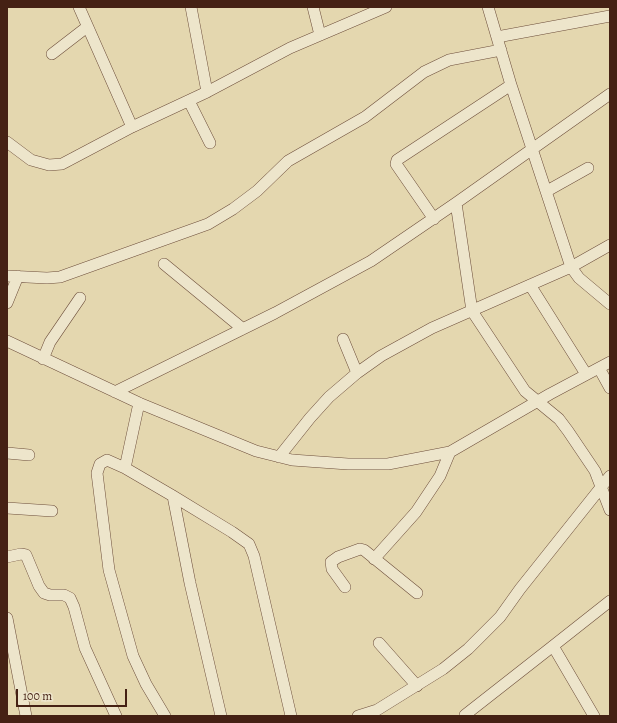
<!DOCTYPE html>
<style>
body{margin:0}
#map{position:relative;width:617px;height:723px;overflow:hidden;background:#e4d7af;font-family:Alegreya,serif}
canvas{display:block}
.frame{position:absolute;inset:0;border:8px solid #452114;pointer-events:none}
.scale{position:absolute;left:16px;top:689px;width:111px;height:18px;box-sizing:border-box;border:2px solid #452114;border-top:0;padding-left:5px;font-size:12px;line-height:14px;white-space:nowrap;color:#452114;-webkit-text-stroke:3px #ede5cb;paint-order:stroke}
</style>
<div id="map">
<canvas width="617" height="723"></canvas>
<div class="frame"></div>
<div class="scale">100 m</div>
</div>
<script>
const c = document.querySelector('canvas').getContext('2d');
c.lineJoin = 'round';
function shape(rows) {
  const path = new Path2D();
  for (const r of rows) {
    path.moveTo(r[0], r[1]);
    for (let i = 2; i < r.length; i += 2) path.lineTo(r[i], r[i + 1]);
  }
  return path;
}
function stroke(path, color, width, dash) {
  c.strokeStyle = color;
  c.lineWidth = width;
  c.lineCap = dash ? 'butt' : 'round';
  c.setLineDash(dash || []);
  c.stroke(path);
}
const minor = shape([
 [79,7,132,127],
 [191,7,207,92],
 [313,7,320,35],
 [488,7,511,85,571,267,579,278,610,304],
 [497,37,610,16],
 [52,54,87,27],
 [189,101,210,143],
 [7,142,31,160,49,165,62,164,132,127,207,92,290,48,386,7],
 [547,191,588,168],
 [456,203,472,311,525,391,559,419,568,431,595,471,610,510],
 [434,219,396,164,397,160,511,85],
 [164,264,243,329],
 [7,276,47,278,60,277,208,224,233,209,257,191,288,161,365,117,424,72,449,60,501,50],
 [530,285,586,374],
 [7,303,18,276],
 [343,339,357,373],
 [7,341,139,403,256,451,292,460,348,464,388,464,450,452,550,394,610,362],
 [43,359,50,342,80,298],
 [599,368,610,388],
 [115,392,275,313,371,261,456,203,610,94],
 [7,453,29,455],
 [279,457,310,418,329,397,357,373,381,356,432,328,571,267,610,245],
 [125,468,139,403],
 [173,496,190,583,221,716],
 [7,508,52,511],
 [7,557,21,554,26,555,39,586,44,593,50,595,64,595,70,598,74,607,85,648,116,716],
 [374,559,416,512,440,476,450,452],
 [345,587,332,569,331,562,338,557,360,549,364,550,417,593],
 [7,618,26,716],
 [379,643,417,686],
 [465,715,553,646],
 [165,716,146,684,133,656,109,570,97,473,100,464,107,460,125,468,173,496,232,532,249,544,254,556,291,716],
 [358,716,377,710,443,669,468,649,500,617,520,589,610,476],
 [594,716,553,646,610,601]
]);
stroke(minor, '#6d4e3b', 12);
stroke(minor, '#ede5cb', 11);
</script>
